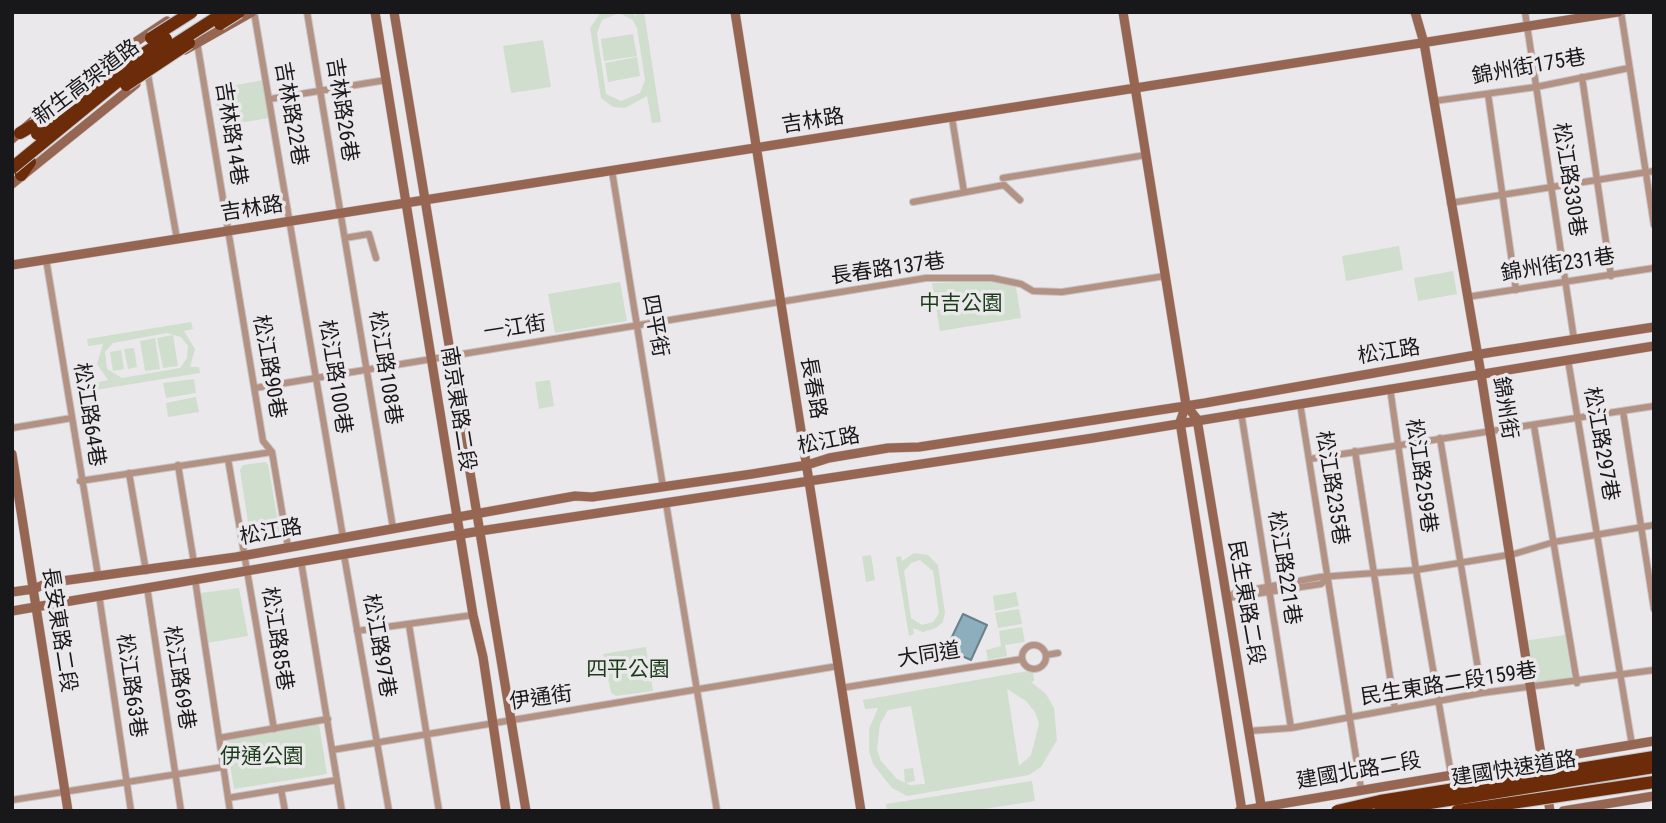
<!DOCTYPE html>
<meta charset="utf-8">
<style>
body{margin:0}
#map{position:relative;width:1666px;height:823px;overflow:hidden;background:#ebe8ec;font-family:"Roboto Condensed",sans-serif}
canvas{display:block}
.frame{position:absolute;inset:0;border:14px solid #181719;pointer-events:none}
</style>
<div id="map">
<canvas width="1666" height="823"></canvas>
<div class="frame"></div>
</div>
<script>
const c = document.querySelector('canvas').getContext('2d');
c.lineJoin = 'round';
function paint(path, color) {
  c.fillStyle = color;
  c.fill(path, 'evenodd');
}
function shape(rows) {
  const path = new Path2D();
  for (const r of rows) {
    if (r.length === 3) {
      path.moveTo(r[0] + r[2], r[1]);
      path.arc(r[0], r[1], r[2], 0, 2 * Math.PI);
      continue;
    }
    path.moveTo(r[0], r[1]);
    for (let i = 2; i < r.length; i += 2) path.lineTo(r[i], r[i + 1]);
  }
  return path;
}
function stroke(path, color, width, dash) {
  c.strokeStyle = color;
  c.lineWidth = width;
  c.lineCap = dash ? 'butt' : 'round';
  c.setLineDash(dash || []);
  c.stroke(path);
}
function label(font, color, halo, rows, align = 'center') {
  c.font = font + ' "Roboto Condensed","Noto Sans TC",sans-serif';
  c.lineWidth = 7;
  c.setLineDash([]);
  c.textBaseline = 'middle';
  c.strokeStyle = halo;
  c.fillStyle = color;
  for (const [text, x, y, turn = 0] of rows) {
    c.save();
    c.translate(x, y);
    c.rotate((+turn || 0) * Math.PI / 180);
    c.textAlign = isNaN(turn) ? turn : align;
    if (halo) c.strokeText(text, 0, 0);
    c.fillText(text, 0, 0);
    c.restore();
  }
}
paint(shape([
 [601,12,633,12,636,17,636,12,644,12,661,122,652,123,647,96,625,108,613,107,601,98,590,28],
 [619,13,633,20,637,28,645,80,640,93,621,101,606,94,597,33,602,20],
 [633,34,637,56,604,61,601,39],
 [543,40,551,87,511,93,503,46],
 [637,57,640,76,608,82,605,63],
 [264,80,270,118,220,126,214,89],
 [1399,246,1403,270,1346,281,1342,256],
 [1453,271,1457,294,1418,301,1414,278],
 [992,281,1016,287,1021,318,940,331,932,283],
 [620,282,627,321,555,333,548,294],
 [191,322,193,329,184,331,195,349,190,367,199,367,200,373,95,390,94,383,108,380,97,364,103,344,88,346,87,339],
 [167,333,181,337,188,346,187,358,180,368,122,378,107,369,105,352,113,343],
 [173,335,178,366,163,368,157,338],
 [155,338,160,369,145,371,140,341],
 [134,348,137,367,128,369,124,349],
 [121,350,124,369,113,371,110,352],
 [194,379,196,393,166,398,163,383],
 [550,380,554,406,539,409,535,382],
 [196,397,199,412,168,417,166,403],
 [265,462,268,464,280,534,254,538,250,535,240,470,243,465],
 [914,553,928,555,938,565,945,613,943,622,936,628,923,632,913,628,914,634,909,636,896,557,901,556,902,561],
 [920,560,933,571,939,613,933,622,922,625,911,618,904,571,911,563],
 [871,555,875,580,866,582,862,556],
 [239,588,248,636,207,643,200,593],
 [1016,592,1019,606,995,611,993,596],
 [1019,609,1022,624,998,628,995,613],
 [1022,627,1025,642,1005,645,1007,656,988,660,986,650,1001,646,999,631],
 [1565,635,1572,680,1530,686,1523,641],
 [646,647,653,691,616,696,611,693,603,654],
 [1033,670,1034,681,1031,682,1046,694,1054,708,1057,740,1041,767,1029,775,907,796,892,788,873,764,869,751,869,729,878,708,865,709,863,700],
 [1007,689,1026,701,1035,712,1039,724,1031,755,1019,766],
 [911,706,925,784,910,785,906,783,915,781,913,768,904,769,905,783,897,779,881,761,877,750,880,724,888,710],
 [319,724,327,774,234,789,226,740],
 [1032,781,1035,801,971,811,887,811,886,804]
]), '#cfdecd');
const water = shape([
 [963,614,987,625,971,660,946,649,963,614]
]);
paint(water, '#8daebc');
stroke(water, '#6a818b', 2);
const street = shape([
 [254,12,343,537],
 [307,12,393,528],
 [1525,12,1574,339],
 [1621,12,1654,225],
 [197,42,263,441,272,452,288,547],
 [148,75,177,239],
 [1582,77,1611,276],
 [1488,94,1516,290],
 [270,99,386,80],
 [1434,101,1536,87,1629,68],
 [952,118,964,192],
 [612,171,663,487],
 [1003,178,1146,155],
 [913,202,1004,185,1020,200],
 [1450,203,1654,171],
 [345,238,369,234,376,258],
 [46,259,98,575],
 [1467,297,1654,268],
 [1568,360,1632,745],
 [255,388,926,278,992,278,1021,284,1033,291,1062,292,1165,276],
 [1390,388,1416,570,1451,774],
 [1300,403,1361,789],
 [1623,411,1654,609],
 [1241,412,1291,728],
 [1534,426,1577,683],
 [12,428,72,418],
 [1440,438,1482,693],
 [1355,451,1395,709],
 [228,459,274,729],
 [1310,459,1654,406],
 [178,465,194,563],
 [129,473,146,571],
 [80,481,272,452],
 [666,503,717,811],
 [344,555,389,811],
 [301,561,342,811],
 [195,579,230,811],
 [147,587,181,811],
 [99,595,131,811],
 [1226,598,1235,593,1320,577,1416,570,1514,554,1554,542,1654,525],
 [1228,598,1321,584,1328,578],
 [409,625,439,811],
 [357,631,473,615],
 [1034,657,12],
 [1046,655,1058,653],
 [841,688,1022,659],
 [1249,731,1291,728,1482,693,1654,670],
 [219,738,328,719],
 [332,750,838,666],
 [281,789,285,811],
 [228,798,337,780],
 [12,800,223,767]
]);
const secondary = shape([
 [375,12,473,615,483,657,506,811],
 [394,12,526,811],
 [735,12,861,811],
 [1123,12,1186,405,1180,422,1242,811],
 [1415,12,1424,43,1481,374,1550,811],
 [185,50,252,12],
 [12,139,86,75,167,21],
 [12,184,136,84],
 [12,265,1618,12],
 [1186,405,1197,419,1262,811],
 [12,454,68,811],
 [12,592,34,589,47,583,236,557,575,496,592,497,752,474,807,465,829,458,888,448,919,447,1205,403,1487,353,1654,327],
 [12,611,480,531,1093,438,1654,346],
 [1239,811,1654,741],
 [1563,811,1654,796]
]);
const highway = shape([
 [20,133,34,125],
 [21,175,30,162]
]);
stroke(street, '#c5c2c6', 8);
stroke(secondary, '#c5c2c6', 10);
stroke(highway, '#c5c2c6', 14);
stroke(street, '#b39183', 6);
stroke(secondary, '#966652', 9);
stroke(highway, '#6c2c09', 12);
const highwayBridge = shape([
 [220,24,239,12],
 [151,38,192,12],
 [126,85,189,43],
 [34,125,52,111],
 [37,134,99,83,166,39],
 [12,168,118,81,225,12],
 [1337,811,1380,801,1654,757],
 [1380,811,1654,767],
 [1457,811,1654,782]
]);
stroke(highwayBridge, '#c5c2c6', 14, []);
stroke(highwayBridge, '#6c2c09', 12);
label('21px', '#181719', '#ebe8ec', [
 ["錦州街175巷",1529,68,-10],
 ["新生高架道路",87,83,-37],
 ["吉林路26巷",341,110,81],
 ["吉林路22巷",290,114,80],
 ["吉林路",813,122,-9],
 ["吉林路14巷",230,134,81],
 ["松江路330巷",1568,180,81],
 ["吉林路",252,210,-9],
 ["錦州街231巷",1558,266,-9],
 ["長春路137巷",888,270,-8],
 ["四平街",654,326,80],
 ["一江街",515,329,-9],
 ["松江路",1389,353,-9],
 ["松江路90巷",268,367,80],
 ["松江路108巷",384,368,81],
 ["松江路100巷",334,377,81],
 ["長春路",812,388,80],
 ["錦州街",1504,408,81],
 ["南京東路二段",457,409,81],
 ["松江路64巷",88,415,81],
 ["松江路",829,442,-11],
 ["松江路297巷",1600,444,80],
 ["松江路259巷",1420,476,82],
 ["松江路235巷",1331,488,81],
 ["松江路",271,533,-10],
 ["松江路221巷",1283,568,81],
 ["民生東路二段",1245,603,80],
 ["長安東路二段",58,630,81],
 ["松江路85巷",276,639,81],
 ["松江路97巷",378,646,80],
 ["大同道",929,656,-9],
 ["松江路69巷",178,678,81],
 ["民生東路二段159巷",1449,685,-9],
 ["松江路63巷",130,686,82],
 ["伊通街",541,699,-8],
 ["建國快速道路",1514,770,-9],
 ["建國北路二段",1359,772,-10]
]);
label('21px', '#1a3c18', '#ebe8ec', [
 ["中吉公園",961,305],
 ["四平公園",628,671],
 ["伊通公園",262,758]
]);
</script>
